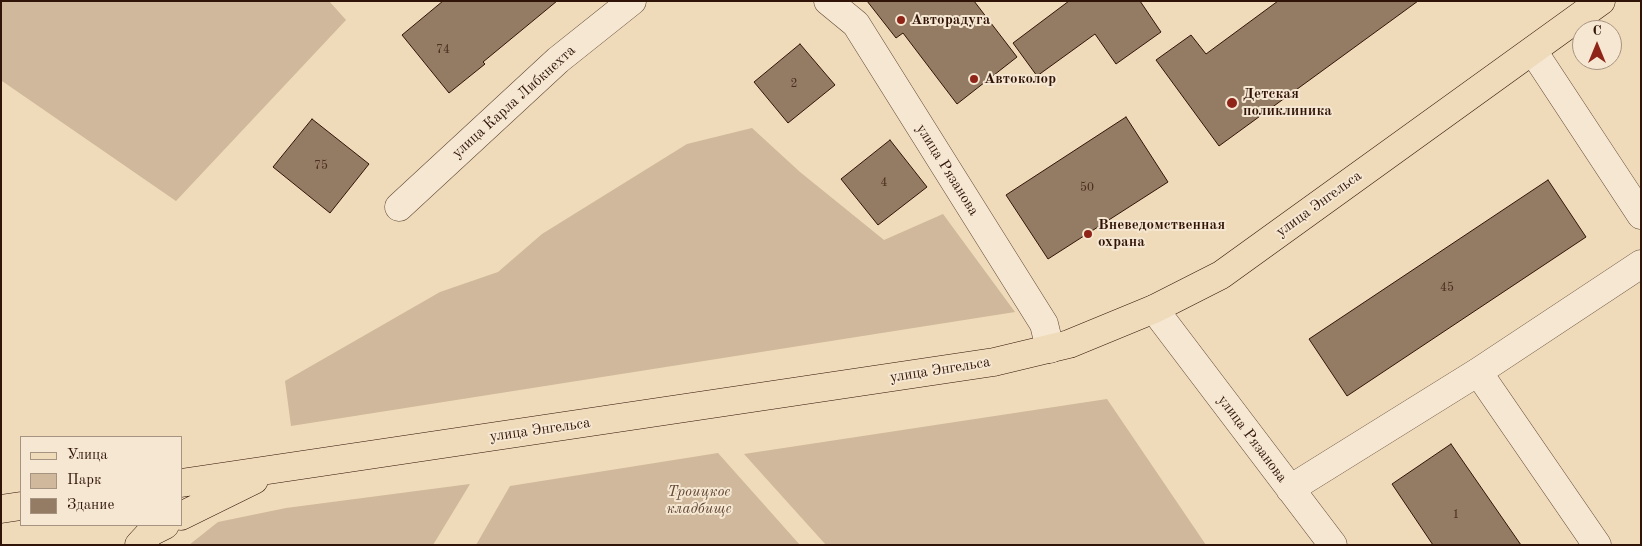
<!DOCTYPE html>
<meta charset="utf-8">
<style>
body{margin:0}
#map{position:relative;width:1642px;height:546px;overflow:hidden;background:#efdab9;font-family:"Old Standard TT",serif}
canvas{display:block}
.frame{position:absolute;inset:0;border:2px solid #311408;pointer-events:none}
.legend{position:absolute;left:20px;top:436px;width:162px;height:90px;box-sizing:border-box;background:#f5e7d2;border:1px solid #a79381;margin:0;padding:6px 9px;list-style:none;font-size:15px;color:#311408}
.legend li{display:flex;align-items:center;gap:10px;height:25px}
.legend b{width:25px;border:1px solid #a79381}
.north{position:absolute;left:1572px;top:20px;width:50px;height:50px;box-sizing:border-box;background:#f5e7d2;border:1px solid #a79381;border-radius:50%;rotate:0deg;font-size:14px;font-weight:700;line-height:20px;text-align:center;color:#311408}
.north::after{content:'';display:block;margin:auto;width:18px;height:22px;background:#8f2418;clip-path:polygon(50% 0,100% 100%,50% 72%,0 100%)}
</style>
<div id="map">
<canvas width="1642" height="546"></canvas>
<div class="frame"></div>
<ul class="legend">
<li><b style="height:6px;background:#efdab9"></b>Улица</li>
<li><b style="height:14px;background:#cfb89b"></b>Парк</li>
<li><b style="height:14px;background:#947b64"></b>Здание</li>
</ul>
<div class="north">С</div>
</div>
<script>
const c = document.querySelector('canvas').getContext('2d');
c.lineJoin = 'round';
function paint(path, color) {
  c.fillStyle = color;
  c.fill(path, 'evenodd');
}
function shape(rows) {
  const path = new Path2D();
  for (const r of rows) {
    path.moveTo(r[0], r[1]);
    for (let i = 2; i < r.length; i += 2) path.lineTo(r[i], r[i + 1]);
  }
  return path;
}
function stroke(path, color, width, dash) {
  c.strokeStyle = color;
  c.lineWidth = width;
  c.lineCap = dash ? 'butt' : 'round';
  c.setLineDash(dash || []);
  c.stroke(path);
}
function label(font, color, halo, rows, align = 'center') {
  c.font = font + ' "Old Standard TT",serif';
  c.lineWidth = 4;
  c.setLineDash([]);
  c.textBaseline = 'middle';
  c.strokeStyle = halo;
  c.fillStyle = color;
  for (const [text, x, y, turn = 0] of rows) {
    c.save();
    c.translate(x, y);
    c.rotate((+turn || 0) * Math.PI / 180);
    c.textAlign = isNaN(turn) ? turn : align;
    if (halo) c.strokeText(text, 0, 0);
    c.fillText(text, 0, 0);
    c.restore();
  }
}
paint(shape([
 [1,1,329,1,346,20,176,201,2,81],
 [752,128,800,172,884,240,943,214,1015,312,291,426,285,381,440,292,498,272,542,234,687,144],
 [1107,399,1206,545,826,545,744,454],
 [718,453,800,545,476,545,510,486],
 [470,484,433,545,189,545,218,522,286,508]
]), '#cfb89b');
const building = shape([
 [443,1,557,1,483,62,485,64,449,93,402,35,443,1],
 [867,1,974,1,1017,57,957,104,903,33,896,38,867,1],
 [1069,1,1140,1,1161,32,1116,64,1095,34,1037,76,1013,43,1069,1],
 [1278,1,1418,1,1219,146,1156,60,1191,35,1206,54,1278,1],
 [800,44,835,85,788,123,754,82,800,44],
 [1126,117,1168,182,1048,259,1006,195,1126,117],
 [312,119,369,164,330,213,273,167,312,119],
 [890,140,927,187,878,225,841,179,890,140],
 [1548,180,1586,237,1347,396,1309,339,1548,180],
 [1451,444,1521,545,1433,545,1392,484,1451,444]
]);
paint(building, '#947b64');
stroke(building, '#311408', 1);
const minor = shape([
 [828,1,856,24,1044,324,1050,349],
 [1533,51,1641,215],
 [399,207,558,60,632,1],
 [1154,309,1333,545],
 [1478,372,1597,545],
 [1290,489,1478,372,1641,264]
]);
const major = shape([
 [181,483,994,362,1069,344,1154,309,1221,275,1601,1],
 [1,509,21,506],
 [181,516,254,480],
 [139,545,151,532,165,525]
]);
stroke(minor, '#604634', 29);
stroke(major, '#311408', 29);
stroke(minor, '#f5e7d2', 28);
stroke(major, '#efdab9', 28);
for (const [x, y, r, color] of [
 [901,20,5,"#8f2418"],
 [974,79,5,"#8f2418"],
 [1232,103,6,"#8f2418"],
 [1088,234,5,"#8f2418"]
]) {
  const dot = new Path2D();
  dot.arc(x, y, r, 0, 2 * Math.PI);
  c.fillStyle = color;
  c.fill(dot);
  stroke(dot, '#f5e7d2', 2);
}
label('12px', '#4a2e1f', null, [
 ["74",443,50],
 ["2",794,84],
 ["75",321,166],
 ["4",884,183],
 ["50",1087,188],
 ["45",1447,288],
 ["1",1456,515]
]);
label('bold 15px', '#311408', '#f5e7d2', [
 ["Авторадуга",911,20],
 ["Автоколор",984,79],
 ["Детская",1243,94],
 ["поликлиника",1243,111],
 ["Вневедомственная",1098,225],
 ["охрана",1098,242]
], 'left');
label('15px', '#311408', '#f5e7d2', [
 ["улица Карла Либкнехта",514,102,-42],
 ["улица Рязанова",947,170,58],
 ["улица Энгельса",1319,204,-36],
 ["улица Энгельса",940,370,-9],
 ["улица Энгельса",540,430,-8],
 ["улица Рязанова",1252,439,53]
]);
label('italic 15px', '#604534', '#f5e7d2', [
 ["Троицкое",699,492],
 ["кладбище",699,509]
]);
</script>
